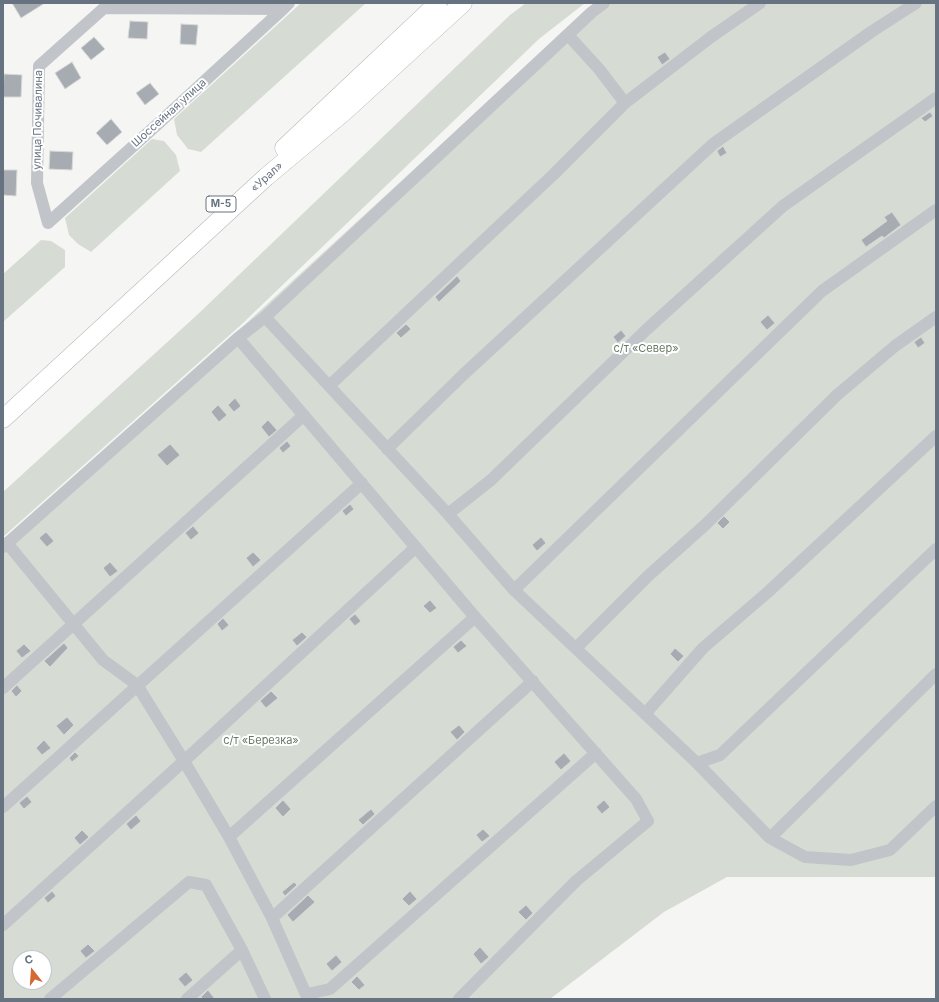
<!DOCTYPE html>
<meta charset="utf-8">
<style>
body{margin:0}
#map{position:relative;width:939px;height:1002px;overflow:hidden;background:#f5f6f3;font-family:Inter,sans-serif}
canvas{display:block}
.frame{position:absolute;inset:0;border:4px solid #677381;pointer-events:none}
.north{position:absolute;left:12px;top:950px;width:40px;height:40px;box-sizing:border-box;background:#fff;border:1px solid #c2c7cd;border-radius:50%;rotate:343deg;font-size:11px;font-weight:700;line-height:16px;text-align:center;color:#677381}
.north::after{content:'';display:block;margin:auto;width:14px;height:18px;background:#d36935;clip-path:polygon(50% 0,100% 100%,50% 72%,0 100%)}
</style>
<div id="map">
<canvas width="939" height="1002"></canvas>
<div class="frame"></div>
<div class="north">С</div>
</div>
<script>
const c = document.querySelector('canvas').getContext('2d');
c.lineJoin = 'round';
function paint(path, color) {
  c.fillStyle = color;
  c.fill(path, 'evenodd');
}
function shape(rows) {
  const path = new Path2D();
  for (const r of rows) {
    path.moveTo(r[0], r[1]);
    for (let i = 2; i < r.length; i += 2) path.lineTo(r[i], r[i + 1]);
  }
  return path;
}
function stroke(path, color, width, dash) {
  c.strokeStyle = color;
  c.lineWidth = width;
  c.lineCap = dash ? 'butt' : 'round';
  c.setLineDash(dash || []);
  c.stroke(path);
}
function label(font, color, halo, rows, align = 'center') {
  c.font = font + ' Inter,sans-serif';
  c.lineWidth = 4;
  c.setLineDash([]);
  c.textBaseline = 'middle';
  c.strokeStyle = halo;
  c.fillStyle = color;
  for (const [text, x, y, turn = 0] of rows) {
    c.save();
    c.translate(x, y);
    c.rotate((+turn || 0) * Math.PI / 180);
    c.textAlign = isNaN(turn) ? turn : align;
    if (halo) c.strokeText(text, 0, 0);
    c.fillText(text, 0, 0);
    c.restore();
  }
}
paint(shape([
 [301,3,366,3,201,152,188,149,177,135,174,119],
 [526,3,585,3,539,39,242,324,3,537,3,492,197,315,510,15],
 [595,3,936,3,936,877,727,877,664,912,550,999,3,999,3,540,240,329],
 [20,958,44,958,44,982,20,982],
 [152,139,164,141,176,155,180,171,91,252,78,244,69,235,65,218],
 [41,240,51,241,65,250,65,267,3,322,3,274]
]), '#d6dcd4');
const building = shape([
 [12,3,45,3,21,18,12,3],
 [130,21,148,22,147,39,128,38,130,21],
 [181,24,198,25,196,45,180,44,181,24],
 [94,37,105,49,91,60,81,48,94,37],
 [665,52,670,59,662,65,657,57,665,52],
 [72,62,81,78,65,89,55,73,72,62],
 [4,74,22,75,21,97,3,97,4,74],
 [150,83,159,94,145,105,136,93,150,83],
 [930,112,933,116,925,122,921,118,930,112],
 [111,119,122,132,107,145,96,133,111,119],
 [723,146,727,153,720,157,717,151,723,146],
 [50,151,73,152,72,170,49,169,50,151],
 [3,170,17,170,16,196,3,195,3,170],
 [892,212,901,225,884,238,882,236,866,247,861,240,887,221,884,217,892,212],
 [457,276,461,281,439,302,435,297,457,276],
 [768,315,775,323,767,330,760,322,768,315],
 [406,324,411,329,401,338,396,333,406,324],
 [621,330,626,336,618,343,613,337,621,330],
 [921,337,925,343,918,348,914,342,921,337],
 [235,398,241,406,234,412,228,405,235,398],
 [218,405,227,415,219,422,211,412,218,405],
 [268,420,277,430,269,437,261,427,268,420],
 [287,441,291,446,283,453,279,448,287,441],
 [170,444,180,455,167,466,157,455,170,444],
 [350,504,354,509,346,516,342,511,350,504],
 [724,516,730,522,723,529,717,523,724,516],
 [193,526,199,533,191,540,185,533,193,526],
 [46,532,54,541,47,547,39,538,46,532],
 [541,537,546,543,537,551,532,545,541,537],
 [253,552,261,560,253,567,246,558,253,552],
 [110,562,118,571,110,577,103,568,110,562],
 [430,600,437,608,430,613,423,606,430,600],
 [355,614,361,621,355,626,349,619,355,614],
 [223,618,229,625,222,631,217,624,223,618],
 [302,632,307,637,297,646,292,640,302,632],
 [461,640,467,646,458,653,453,647,461,640],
 [64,643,68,648,50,667,44,661,64,643],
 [24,644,31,651,22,658,16,651,24,644],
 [675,648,684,656,678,662,670,654,675,648],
 [17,685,22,691,16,697,11,691,17,685],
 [271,691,278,698,266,708,260,701,271,691],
 [67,717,74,725,64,735,56,726,67,717],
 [459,725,465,732,457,740,450,732,459,725],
 [44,740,51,748,42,755,36,748,44,740],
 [75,752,79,756,72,762,69,758,75,752],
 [564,753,571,761,561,770,554,762,564,753],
 [27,796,32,802,24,809,19,803,27,796],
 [283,800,291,809,283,817,275,808,283,800],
 [604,800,610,807,602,814,596,807,604,800],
 [371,809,375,814,363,825,358,820,371,809],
 [136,815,141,821,131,830,126,824,136,815],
 [483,829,490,836,482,842,476,835,483,829],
 [82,830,89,837,80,845,74,838,82,830],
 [294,882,297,885,285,896,282,892,294,882],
 [52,891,56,896,48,903,44,898,52,891],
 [410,891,417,899,409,906,402,899,410,891],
 [308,895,315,902,293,922,287,915,308,895],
 [526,905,533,913,526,920,518,912,526,905],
 [88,944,95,951,86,958,80,951,88,944],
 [480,947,489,957,481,964,473,954,480,947],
 [336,955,342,962,332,971,326,964,336,955],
 [186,972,193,980,185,987,178,979,186,972],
 [357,976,365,985,359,990,351,982,357,976],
 [208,990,215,999,203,999,201,997,208,990]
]);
paint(building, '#a6acb2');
stroke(building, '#d7d7d5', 1);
const highway = shape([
 [284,148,438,3],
 [3,419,266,177,345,111,463,3]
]);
stroke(highway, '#b4b7ba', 19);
stroke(shape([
 [283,9,104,8,39,66,37,183,48,223,160,122,283,9,289,3],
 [568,35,599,69,625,103],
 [265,317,448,514,514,590,697,763,770,838,805,857,851,860,890,850,936,806],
 [238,338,475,617,636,799,648,821,576,881,459,999],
 [329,386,554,174,625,103,711,37,760,3],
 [387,449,464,374,713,144,871,32,916,3],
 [448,514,491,480,646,330,783,206,936,98],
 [7,543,103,660,137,685,184,761,229,837,272,918,308,999],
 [3,547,238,338,265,317,592,12,604,3],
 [514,590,822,291,936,210],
 [576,648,648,576,705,525,837,395,895,346,936,317],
 [3,688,304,415],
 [645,714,703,648,768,592,936,436],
 [697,763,720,755,936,549],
 [3,807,362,483],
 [229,837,475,617],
 [770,838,936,674],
 [272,918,533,681],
 [3,925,184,761,416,547],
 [307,994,330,989,596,753],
 [50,999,189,882,206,885,242,950,265,999],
 [187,999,242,950]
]), '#c1c4c8', 12);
stroke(highway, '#fff', 18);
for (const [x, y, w] of [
 [221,204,30]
]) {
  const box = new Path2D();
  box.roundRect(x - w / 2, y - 8, w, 16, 3);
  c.fillStyle = '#fff';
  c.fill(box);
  stroke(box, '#677381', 1);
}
label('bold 10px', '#677381', null, [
 ["М-5",221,204]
]);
label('11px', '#677381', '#fff', [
 ["Шоссейная улица",169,113,-42],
 ["улица Почивалина",38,120,-89],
 ["«Урал»",267,177,-42]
]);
label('11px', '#687966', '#fff', [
 ["с/т «Север»",646,349],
 ["с/т «Березка»",261,741]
]);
</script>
